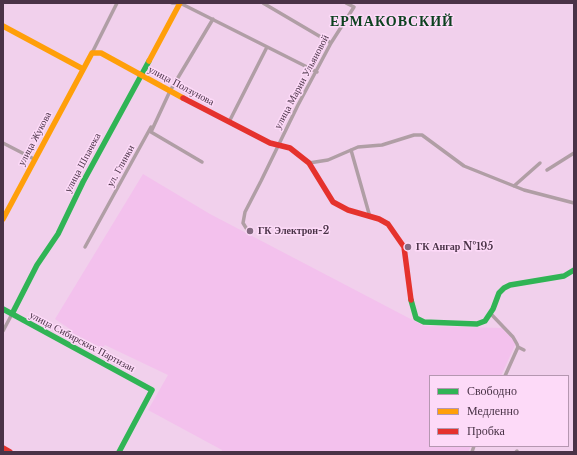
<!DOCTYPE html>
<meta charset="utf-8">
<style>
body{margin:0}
#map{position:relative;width:577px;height:455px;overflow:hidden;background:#f1d0ec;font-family:"Libre Baskerville",serif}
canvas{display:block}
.frame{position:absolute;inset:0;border:4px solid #4a3347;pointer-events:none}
.legend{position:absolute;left:429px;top:375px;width:140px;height:72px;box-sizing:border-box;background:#fddaf8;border:1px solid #b597b1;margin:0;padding:5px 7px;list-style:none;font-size:12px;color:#4a3347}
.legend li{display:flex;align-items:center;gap:8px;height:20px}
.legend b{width:20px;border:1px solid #b597b1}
</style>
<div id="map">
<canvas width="577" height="455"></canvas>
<div class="frame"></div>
<ul class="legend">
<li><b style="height:5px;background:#30b455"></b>Свободно</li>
<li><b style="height:5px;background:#ff9f0a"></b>Медленно</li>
<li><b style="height:5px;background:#e5322d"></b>Пробка</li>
</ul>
</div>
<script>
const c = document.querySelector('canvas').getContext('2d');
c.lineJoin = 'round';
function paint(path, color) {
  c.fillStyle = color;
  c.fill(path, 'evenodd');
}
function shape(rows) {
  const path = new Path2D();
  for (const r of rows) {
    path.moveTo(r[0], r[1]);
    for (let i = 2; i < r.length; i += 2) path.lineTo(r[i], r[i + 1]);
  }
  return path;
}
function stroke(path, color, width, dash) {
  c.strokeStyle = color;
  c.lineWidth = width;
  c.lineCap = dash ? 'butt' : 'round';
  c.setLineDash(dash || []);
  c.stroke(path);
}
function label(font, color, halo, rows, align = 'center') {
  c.font = font + ' "Libre Baskerville",serif';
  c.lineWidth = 3;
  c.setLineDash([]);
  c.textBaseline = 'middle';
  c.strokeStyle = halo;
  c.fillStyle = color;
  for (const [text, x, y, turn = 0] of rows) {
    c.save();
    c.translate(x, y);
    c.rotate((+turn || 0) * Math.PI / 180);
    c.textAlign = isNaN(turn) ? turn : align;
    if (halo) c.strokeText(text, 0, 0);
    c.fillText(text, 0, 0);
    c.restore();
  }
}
paint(shape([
 [143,174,210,214,424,326,502,328,516,343,501,376,430,376,430,446,471,446,468,452,221,452,222,450,148,410,168,375,105,345,102,348,69,331,70,329,55,319]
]), '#f3c1ed');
stroke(shape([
 [172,3,180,3,317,72],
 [263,3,331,43],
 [92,53,117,3],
 [229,122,267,47],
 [3,143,34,159],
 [351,150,370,217],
 [202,162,151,132,170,91,213,19],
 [309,163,328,160,358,147,382,145,414,135,422,135,464,166,524,190,574,203],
 [547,170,574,153],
 [514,186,540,163],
 [248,231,243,223,245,212,261,181,298,105,331,43,354,7,346,3],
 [85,247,151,127],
 [491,314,513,337,517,344,518,347,505,376],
 [3,331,12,314],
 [518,347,524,350],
 [472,452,474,446],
 [516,452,517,451]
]), '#b09ea5', 3.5);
stroke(shape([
 [411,300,416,318,424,322,477,324,485,321,493,309,499,293,504,288,510,285,564,276,574,270],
 [3,309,152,390,119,452],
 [12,314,37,265,58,234,83,182,149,61]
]), '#30b455', 5.5);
stroke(shape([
 [3,26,83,69],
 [149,61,180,3],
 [3,219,92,53,101,53,183,98]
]), '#ff9f0a', 5.5);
stroke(shape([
 [183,98,270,143,290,148,309,163,333,202,348,210,379,219,388,224,404,247,411,300],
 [3,448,10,452]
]), '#e5322d', 5.5);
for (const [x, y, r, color] of [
 [250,231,4,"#846a81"],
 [408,247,4,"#846a81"]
]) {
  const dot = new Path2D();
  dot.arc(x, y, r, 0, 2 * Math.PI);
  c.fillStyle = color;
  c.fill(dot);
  stroke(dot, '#fddaf8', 1.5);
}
label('10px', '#4a3347', '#fddaf8', [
 ["улица Марии Ульяновой",302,82,-62],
 ["улица Ползунова",181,86,28],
 ["улица Жукова",35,139,-62],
 ["улица Шпачека",83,163,-62],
 ["ул. Глинки",121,166,-61],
 ["улица Сибирских Партизан",82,342,28]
]);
label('bold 10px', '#4a3347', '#fddaf8', [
 ["ГК Электрон-2",258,231],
 ["ГК Ангар №195",416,247]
], 'left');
c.letterSpacing = '1px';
label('bold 14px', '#0c411f', '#fddaf8', [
 ["ЕРМАКОВСКИЙ",392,22]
]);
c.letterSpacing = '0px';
</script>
